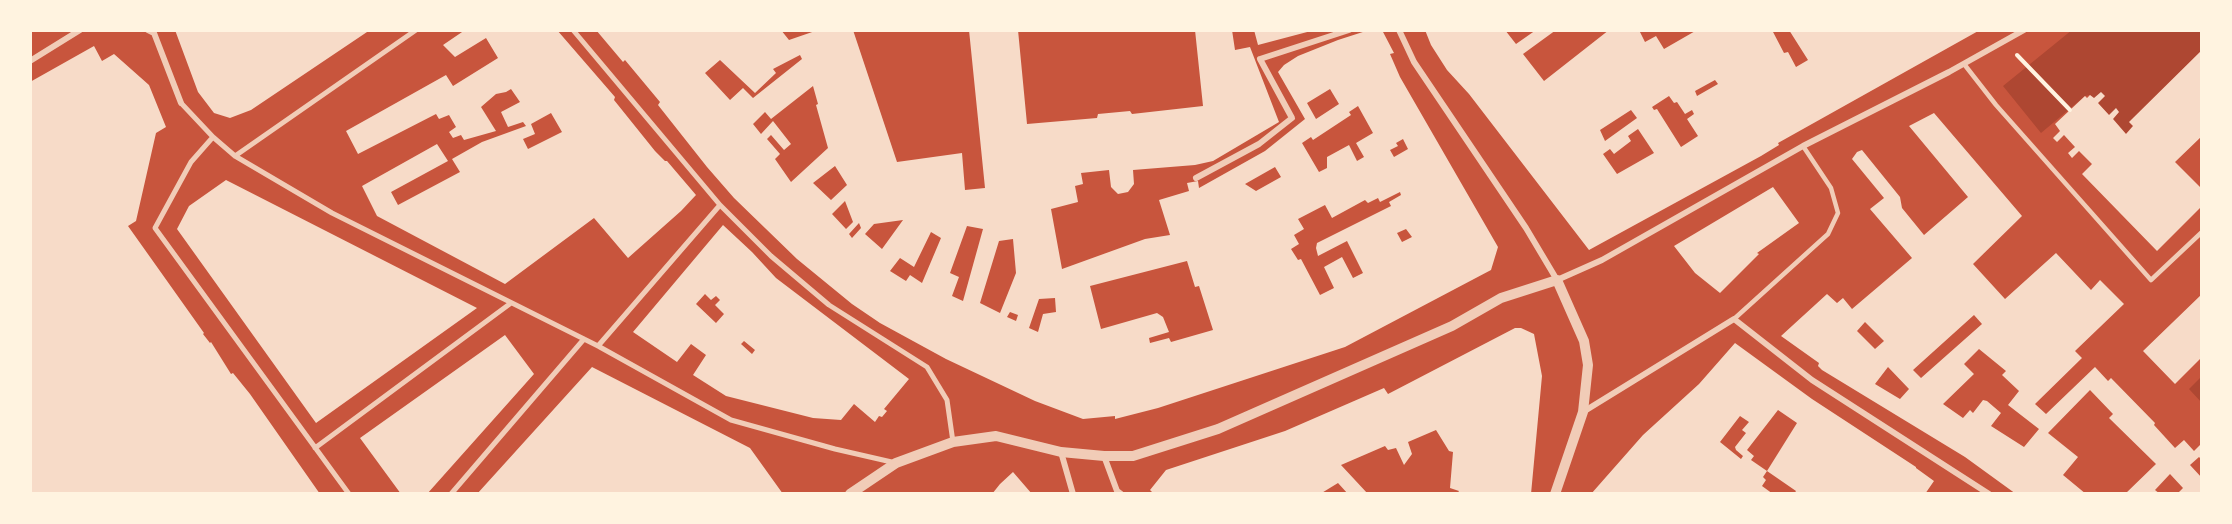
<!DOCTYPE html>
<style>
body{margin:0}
#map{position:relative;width:2232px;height:524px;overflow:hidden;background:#c8553d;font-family:Manrope,sans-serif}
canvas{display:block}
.frame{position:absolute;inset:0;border:32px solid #fff3e0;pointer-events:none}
</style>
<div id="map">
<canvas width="2232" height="524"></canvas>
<div class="frame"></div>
</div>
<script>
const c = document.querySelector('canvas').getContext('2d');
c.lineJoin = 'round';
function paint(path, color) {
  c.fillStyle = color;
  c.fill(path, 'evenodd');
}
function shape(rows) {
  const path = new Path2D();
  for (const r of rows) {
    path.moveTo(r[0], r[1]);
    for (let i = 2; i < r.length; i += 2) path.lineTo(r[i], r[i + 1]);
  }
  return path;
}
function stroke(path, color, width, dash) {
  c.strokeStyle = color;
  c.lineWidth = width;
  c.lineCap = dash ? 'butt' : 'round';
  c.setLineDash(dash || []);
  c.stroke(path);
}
paint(shape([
 [2072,30,2202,30,2202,50,2129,122,2133,126,2126,134,2113,119,2119,112,2116,109,2109,115,2090,95,2085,96,2041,133,2003,86],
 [2202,376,2202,403,2189,389]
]), '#ae4732');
paint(shape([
 [175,30,370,30,251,110,230,118,214,113,198,92],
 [465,30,557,30,615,97,614,100,655,151,665,161,667,161,696,195,681,211,628,258,594,218,505,284,377,216,362,186,437,144,448,161,391,192,398,205,460,172,452,159,482,142,526,126,523,122,508,127,501,112,520,102,511,89,506,92,496,94,481,107,496,131,464,140,461,135,453,138,449,132,456,127,449,115,439,119,436,114,358,154,346,131,446,75,453,86,498,58,486,38,455,57,443,45],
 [551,113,562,132,528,149,523,139,535,134,531,124],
 [596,30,781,30,789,40,818,30,853,30,897,162,962,153,965,190,985,188,969,30,1018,30,1027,124,1097,118,1098,114,1130,111,1132,114,1203,106,1195,30,1232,30,1235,50,1250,47,1279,122,1213,161,1195,165,1133,170,1134,184,1128,192,1118,194,1111,187,1109,170,1081,173,1083,184,1075,186,1078,202,1051,209,1062,269,1145,239,1170,235,1159,200,1189,191,1187,183,1198,181,1199,188,1265,151,1305,119,1278,72,1284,65,1298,56,1338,40,1369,30,1382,30,1394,53,1390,54,1400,77,1498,247,1491,270,1345,347,1158,408,1115,419,1115,416,1083,419,1035,401,946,359,880,323,852,304,797,259,734,198,707,167,658,105,660,102,625,60,623,62],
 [800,55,802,59,753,98,743,88,730,100,705,73,720,60,755,93,776,73,773,69],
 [813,86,818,104,816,105,828,148,791,182,775,159,780,154,767,139,771,135,784,150,791,144,773,121,761,134,753,124,765,112,771,119],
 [1330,89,1339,104,1316,119,1307,103],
 [1358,106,1373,133,1356,143,1364,157,1357,161,1349,145,1327,157,1327,168,1319,172,1302,143,1311,137,1313,140,1351,115,1349,112],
 [1403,139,1408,149,1394,157,1390,150,1398,146,1396,143],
 [835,166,847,185,831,200,813,183],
 [1275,167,1281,177,1256,191,1245,184],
 [1400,192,1401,195,1389,202,1391,206,1317,243,1316,248,1318,256,1347,241,1363,273,1353,278,1342,257,1324,267,1334,288,1320,295,1301,259,1298,260,1291,249,1299,244,1294,235,1304,229,1298,219,1325,205,1332,218,1365,200,1368,203,1378,198,1380,202],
 [845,201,853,222,846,229,832,214],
 [903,220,882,249,865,234,874,224],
 [859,223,861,228,852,238,849,234],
 [967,226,983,229,963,301,952,296,959,277,950,273],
 [1406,229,1412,237,1402,242,1397,233],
 [931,232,941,238,922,283,910,275,906,281,890,271,900,258,914,267],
 [1013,239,1016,273,1000,313,980,303,999,241],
 [1187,261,1195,287,1199,286,1213,330,1171,342,1169,338,1150,343,1149,338,1169,332,1163,317,1157,313,1101,329,1090,286],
 [1055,298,1056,312,1043,314,1038,332,1029,328,1039,299],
 [1010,312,1018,315,1016,321,1007,317],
 [1254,30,1311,30,1311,31,1258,45],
 [1425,30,1505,30,1516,44,1536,30,1556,30,1523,54,1544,81,1609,30,1639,30,1645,42,1656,36,1664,49,1697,30,1772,30,1784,53,1788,52,1796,67,1808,60,1789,30,1980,30,1778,143,1779,145,1761,156,1589,250,1469,94,1447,70,1431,45],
 [1715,80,1718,84,1697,96,1695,91],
 [1669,96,1674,103,1677,102,1685,114,1692,110,1694,114,1687,119,1698,136,1681,147,1657,109,1654,110,1652,107],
 [1631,110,1637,118,1605,141,1600,130],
 [1638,129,1654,153,1617,174,1603,154,1610,149,1614,154,1631,141,1628,136],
 [94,46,102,61,114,54,149,85,166,127,156,133,136,221,128,226,204,333,203,334,210,343,211,342,231,374,233,373,250,394,320,494,30,494,30,82],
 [2202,50,2202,136,2175,162,2202,189,2202,209,2201,207,2157,251,2082,174,2092,164,2079,151,2072,158,2068,153,2075,147,2064,135,2057,142,2053,138,2060,131,2055,124,2085,96,2087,98,2090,95,2094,98,2101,92,2105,96,2098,103,2109,115,2116,108,2119,112,2113,119,2126,134,2133,126,2129,122],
 [1934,113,2022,216,1973,264,2005,299,2056,253,2091,290,2100,280,2124,304,2075,351,2082,358,2035,404,2046,414,2095,367,2108,381,2111,378,2155,423,2154,425,2175,448,2184,440,2194,451,2202,443,2202,460,2199,457,2190,465,2202,478,2202,491,2199,494,2177,494,2183,488,2170,474,2155,490,2160,494,2125,494,2156,464,2109,418,2113,414,2090,390,2048,433,2078,457,2063,475,2086,494,2016,494,1965,457,1822,370,1818,366,1819,363,1781,336,1827,294,1837,303,1843,298,1852,309,1912,258,1870,209,1884,198,1852,159,1857,152,1862,150,1900,197,1902,208,1924,235,1968,197,1909,126],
 [1974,315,1982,324,1921,378,1913,370],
 [1865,322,1884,341,1875,349,1857,331],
 [1979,349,2006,371,2002,375,2019,391,2008,405,2039,429,2024,447,1991,426,2001,413,1987,401,1983,400,1973,413,1970,410,1963,418,1943,404,1974,374,1964,364],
 [1888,367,1909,389,1900,399,1875,384],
 [226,180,477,308,316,423,177,229,189,206],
 [1773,187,1799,223,1757,253,1759,254,1720,293,1695,273,1674,246],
 [723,225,752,252,776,278,909,379,884,409,887,411,882,417,879,416,875,422,854,404,841,420,813,418,726,396,693,375,706,355,691,344,677,362,633,332],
 [705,294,711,300,716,296,720,300,715,305,724,314,716,323,696,304],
 [744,341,755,350,752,354,741,344],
 [2202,294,2202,357,2175,384,2143,351],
 [1515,328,1521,328,1534,334,1542,376,1531,494,1457,494,1459,491,1450,488,1453,452,1449,451,1436,430,1408,442,1412,454,1404,465,1396,448,1388,450,1385,446,1341,465,1368,494,1348,494,1338,483,1320,494,1154,494,1150,490,1166,470,1285,431,1384,388,1388,394],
 [505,335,534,374,427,494,401,494,360,438],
 [1735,343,1812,399,1916,467,1916,468,1934,481,1925,494,1844,494,1842,492,1841,494,1794,494,1796,491,1767,471,1797,423,1778,410,1747,450,1754,456,1751,460,1767,471,1763,477,1766,480,1762,486,1773,494,1591,494,1643,435,1699,384],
 [1740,416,1749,422,1742,430,1746,433,1735,447,1736,450,1743,456,1741,459,1720,442],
 [592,367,750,448,783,494,477,494],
 [1013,472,1032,494,992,494,1000,484]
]), '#f7dbc8');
stroke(shape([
 [2017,55,2070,110]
]), '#fff3e0', 4);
stroke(shape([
 [1964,64,1996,105,2151,280,2202,232],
 [1734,319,1828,234,1838,213,1831,188,1803,146]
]), '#f1ccb7', 4.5);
stroke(shape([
 [573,30,720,205,771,256,829,305,927,367,947,400,953,442],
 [181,103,213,137,235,156,332,213,598,346,731,420,835,449,896,463],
 [213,137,191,162,155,228,349,494],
 [235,156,416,30],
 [598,346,720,205],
 [315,448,511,303],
 [451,494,584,339]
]), '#f1ccb7', 5);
stroke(shape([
 [148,30,154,33,181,103],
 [1399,30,1414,62,1526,228,1557,280,1602,260,1803,146,1949,72,2024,30],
 [30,61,80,30],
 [1196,178,1259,144,1292,118,1260,59,1349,30],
 [1583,412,1734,319,1812,380,1989,494],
 [1061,452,1073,494],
 [1104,456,1117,491,1121,494]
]), '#f1ccb7', 6);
stroke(shape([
 [850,494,896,463,953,442,996,436,1061,452,1104,456,1133,456,1218,429,1452,326,1501,298,1557,280,1584,341,1588,365,1583,412,1555,494]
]), '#f1ccb7', 10);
</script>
